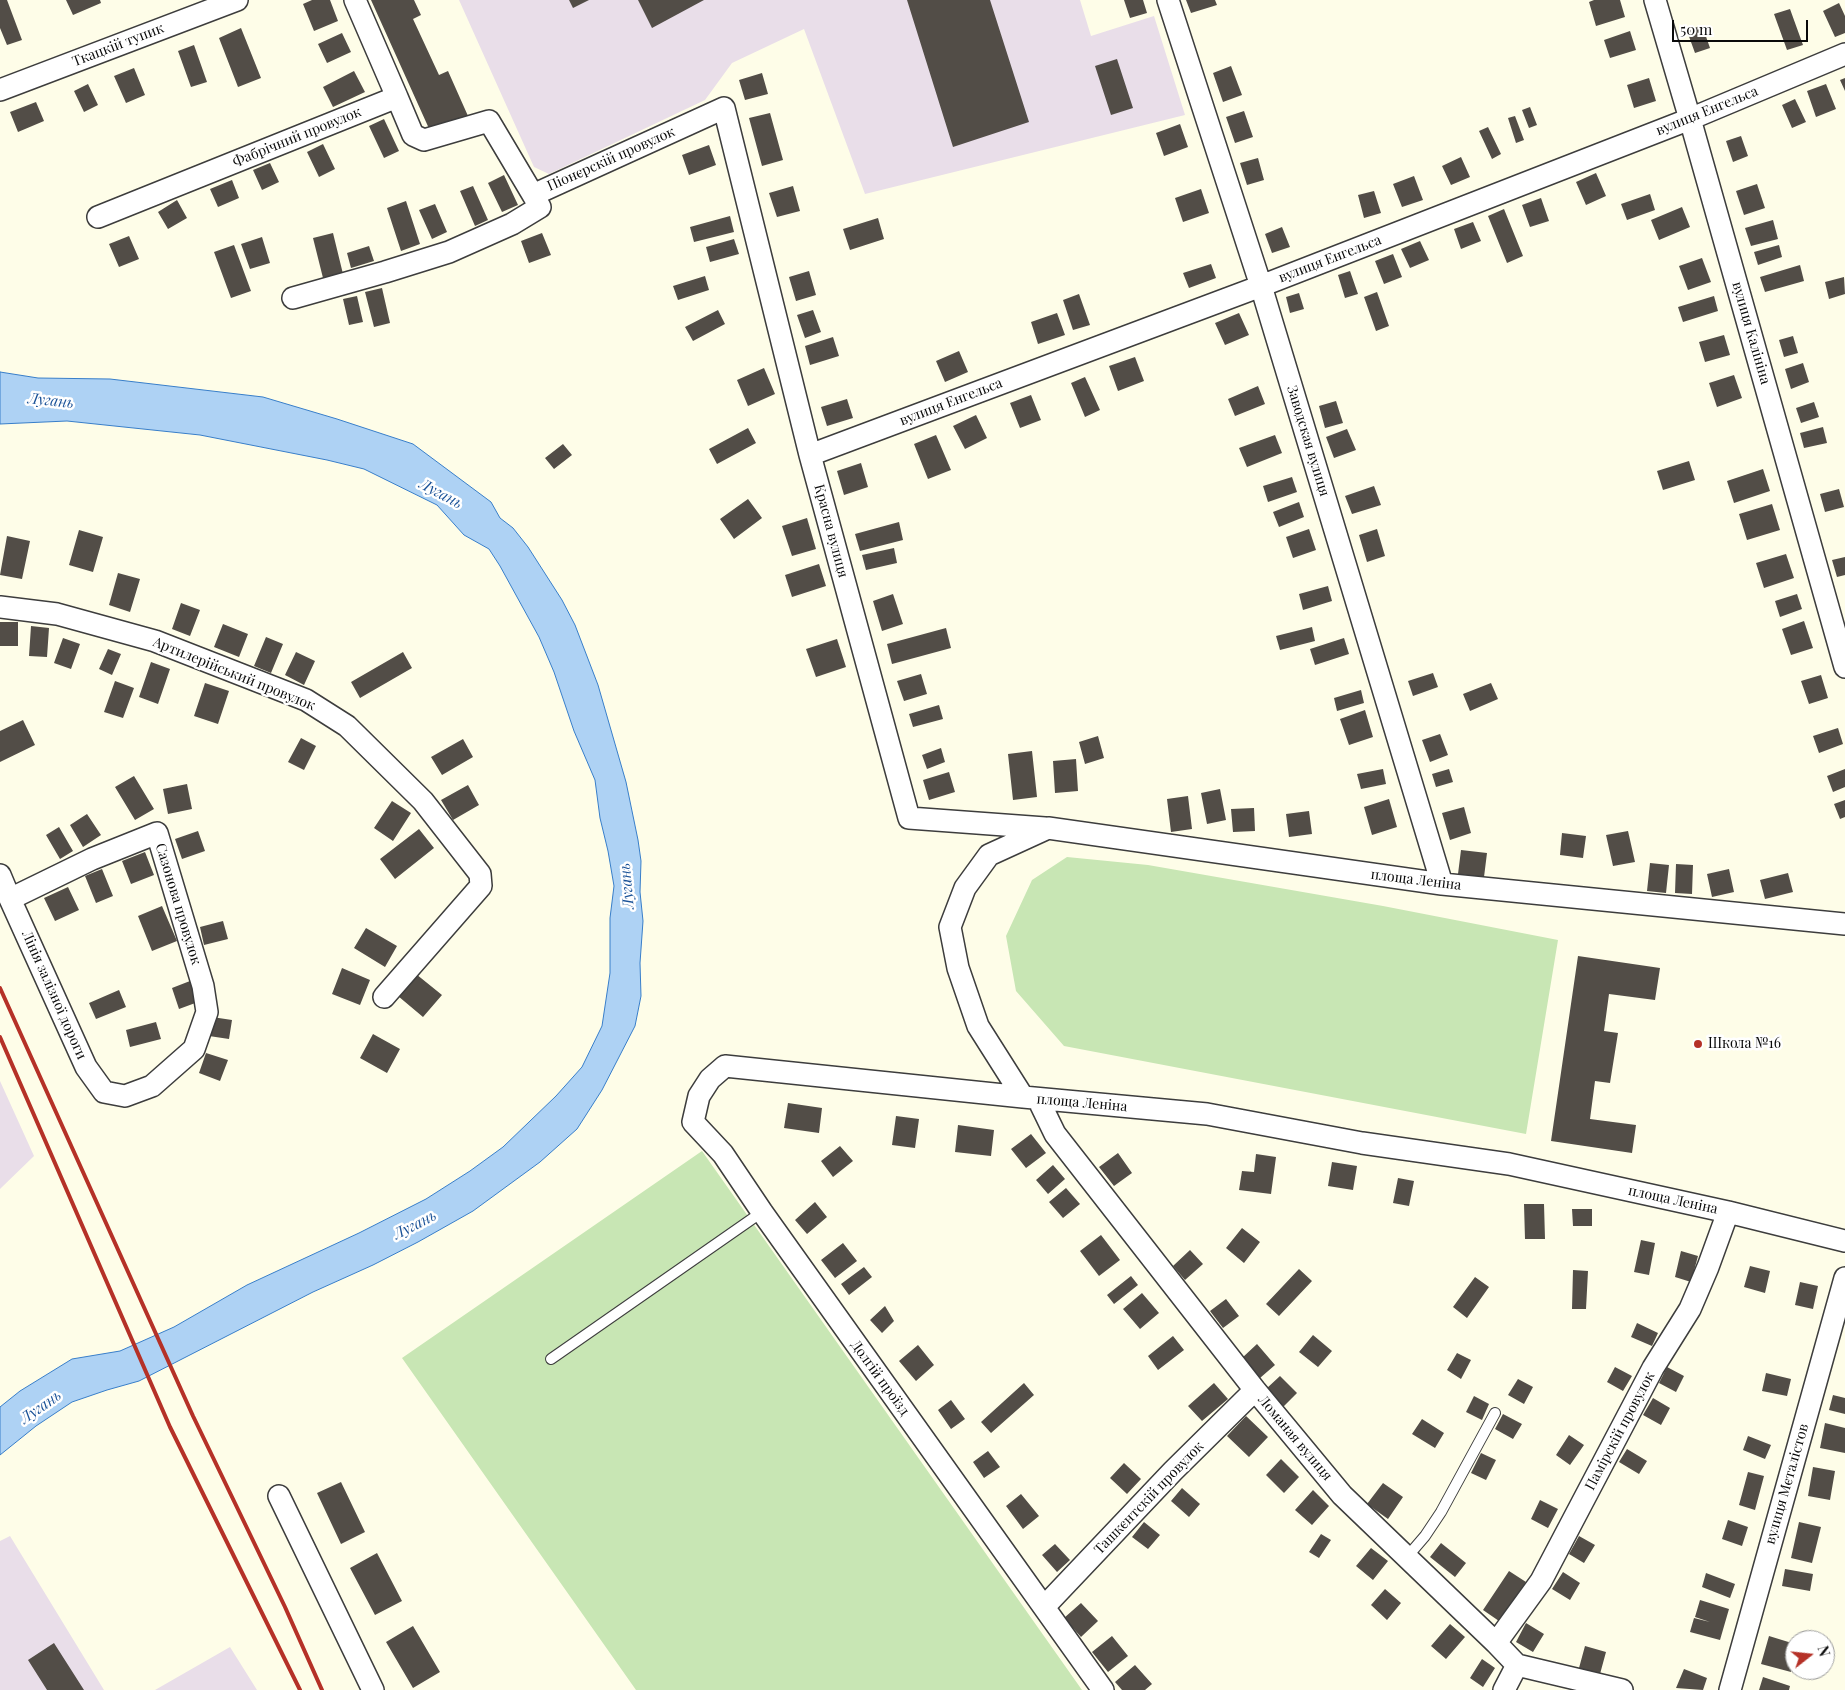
<!DOCTYPE html>
<meta charset="utf-8">
<style>
body{margin:0}
#map{position:relative;width:1845px;height:1690px;overflow:hidden;background:#fefde8;font-family:"Playfair Display",serif}
canvas{display:block}
.north{position:absolute;left:1785px;top:1630px;width:50px;height:50px;box-sizing:border-box;background:#fff;border:1px solid #9d9d9d;border-radius:50%;rotate:74deg;font-size:14px;font-weight:700;line-height:20px;text-align:center;color:#0a0a0a}
.north::after{content:'';display:block;margin:auto;width:18px;height:22px;background:#b53127;clip-path:polygon(50% 0,100% 100%,50% 72%,0 100%)}
.scale{position:absolute;left:1672px;top:20px;width:136px;height:22px;box-sizing:border-box;border:2px solid #0a0a0a;border-top:0;padding-left:6px;font-size:15px;line-height:18px;white-space:nowrap;color:#0a0a0a;-webkit-text-stroke:4px #fff;paint-order:stroke}
</style>
<div id="map">
<canvas width="1845" height="1690"></canvas>
<div class="north">N</div>
<div class="scale">50 m</div>
</div>
<script>
const c = document.querySelector('canvas').getContext('2d');
c.lineJoin = 'round';
function paint(path, color) {
  c.fillStyle = color;
  c.fill(path, 'evenodd');
}
function shape(rows) {
  const path = new Path2D();
  for (const r of rows) {
    path.moveTo(r[0], r[1]);
    for (let i = 2; i < r.length; i += 2) path.lineTo(r[i], r[i + 1]);
  }
  return path;
}
function stroke(path, color, width, dash) {
  c.strokeStyle = color;
  c.lineWidth = width;
  c.lineCap = dash ? 'butt' : 'round';
  c.setLineDash(dash || []);
  c.stroke(path);
}
function label(font, color, halo, rows, align = 'center') {
  c.font = font + ' "Playfair Display",serif';
  c.lineWidth = 5;
  c.setLineDash([]);
  c.textBaseline = 'middle';
  c.strokeStyle = halo;
  c.fillStyle = color;
  for (const [text, x, y, turn = 0] of rows) {
    c.save();
    c.translate(x, y);
    c.rotate((+turn || 0) * Math.PI / 180);
    c.textAlign = isNaN(turn) ? turn : align;
    if (halo) c.strokeText(text, 0, 0);
    c.fillText(text, 0, 0);
    c.restore();
  }
}
paint(shape([
 [459,0,1080,0,1091,36,1154,16,1185,115,865,194,804,29,732,63,705,100,549,174,534,167],
 [0,1081,34,1156,0,1189],
 [10,1536,104,1690,0,1690,0,1541],
 [230,1647,257,1690,155,1690]
]), '#e9dee9');
paint(shape([
 [1067,857,1148,865,1383,906,1558,940,1526,1134,1064,1046,1016,991,1006,936,1032,880],
 [702,1151,1082,1690,636,1690,402,1358]
]), '#c8e6b4');
const water = shape([
 [0,372,38,378,110,379,263,397,337,419,413,444,491,502,500,518,513,528,528,547,562,600,575,625,598,685,626,782,638,840,641,861,640,892,643,921,640,963,641,996,635,1026,602,1090,577,1129,540,1162,473,1211,418,1242,373,1265,313,1292,139,1381,107,1390,72,1402,36,1426,0,1455,0,1407,20,1391,72,1359,120,1351,174,1327,247,1285,359,1233,426,1199,470,1171,503,1147,556,1096,582,1067,602,1026,610,973,610,918,614,886,608,851,600,818,595,780,574,731,554,672,539,637,500,566,489,549,464,535,437,505,364,469,327,460,200,435,67,421,0,424,0,372]
]);
paint(water, '#aed2f4');
stroke(water, '#387ec9', 1);
paint(shape([
 [0,0,7,0,22,40,7,45,0,28],
 [66,0,100,0,101,3,73,15],
 [312,0,330,0,338,21,314,31,303,4],
 [371,0,414,0,421,15,413,19,439,75,448,71,468,116,431,133],
 [569,0,589,0,573,8],
 [638,0,704,0,652,28],
 [907,0,990,0,1029,122,953,147],
 [1124,0,1143,0,1147,13,1130,18],
 [1186,0,1215,0,1217,5,1191,13],
 [1594,0,1620,0,1625,17,1596,26,1589,2],
 [1839,3,1845,16,1845,33,1835,37,1823,11],
 [1790,9,1803,45,1787,50,1774,14],
 [1702,25,1710,48,1695,53,1687,31],
 [241,28,261,78,238,87,219,38],
 [1630,31,1636,50,1610,58,1604,40],
 [342,33,351,52,327,63,318,44],
 [194,45,207,82,191,87,178,51],
 [1117,59,1133,108,1111,115,1095,66],
 [1231,66,1242,95,1223,102,1213,73],
 [134,68,145,95,126,103,114,76],
 [354,71,365,92,333,107,323,87],
 [762,73,768,94,745,100,739,80],
 [1649,78,1656,101,1634,108,1627,85],
 [1845,78,1845,91,1840,80],
 [88,84,98,105,84,112,74,91],
 [1826,84,1836,109,1816,117,1807,91],
 [1795,99,1806,122,1792,128,1782,105],
 [36,102,44,121,18,132,10,112],
 [1530,107,1537,125,1529,128,1522,110],
 [1244,111,1253,137,1235,143,1226,117],
 [770,113,783,160,762,166,749,118],
 [1515,116,1524,140,1516,143,1508,118],
 [384,119,399,151,384,158,369,126],
 [1180,124,1188,147,1164,156,1156,133],
 [1488,127,1501,154,1492,159,1479,131],
 [1741,136,1748,156,1733,162,1726,141],
 [323,144,335,169,319,177,307,152],
 [709,145,716,165,689,175,682,155],
 [1461,157,1470,177,1451,185,1442,166],
 [1258,158,1264,180,1247,185,1240,163],
 [270,163,279,182,262,190,253,170],
 [1596,173,1606,196,1586,205,1576,182],
 [504,175,518,205,502,212,488,183],
 [1414,176,1423,200,1402,207,1393,184],
 [232,180,239,198,218,207,210,189],
 [1757,184,1765,208,1744,215,1736,191],
 [473,186,488,220,475,226,460,191],
 [793,186,800,211,777,217,769,193],
 [1201,189,1209,213,1183,222,1175,198],
 [1374,191,1381,213,1364,218,1358,195],
 [1650,194,1655,210,1627,220,1621,204],
 [1541,198,1549,221,1530,227,1522,205],
 [177,200,187,218,168,229,158,212],
 [406,201,420,244,401,251,387,208],
 [435,204,447,232,432,239,419,210],
 [1682,207,1690,227,1659,240,1651,220],
 [1504,209,1523,256,1507,263,1488,216],
 [730,216,734,232,694,242,690,227],
 [878,218,884,239,850,250,843,229],
 [1773,220,1778,239,1751,246,1745,228],
 [1473,222,1481,241,1461,249,1454,229],
 [1282,227,1290,247,1272,253,1265,234],
 [333,233,343,274,323,278,313,238],
 [542,233,551,255,529,263,521,241],
 [129,236,139,259,119,267,109,244],
 [262,237,270,263,250,269,241,244],
 [734,239,739,254,710,262,706,247],
 [1420,241,1429,260,1410,268,1401,249],
 [234,245,251,291,231,298,214,252],
 [1779,245,1782,257,1758,265,1754,252],
 [369,246,374,261,351,268,347,253],
 [1393,254,1402,277,1384,284,1375,261],
 [1702,258,1711,282,1688,290,1679,266],
 [1211,264,1216,278,1189,288,1183,273],
 [1800,265,1804,281,1765,292,1760,277],
 [809,271,816,295,796,301,789,277],
 [1350,271,1358,294,1345,298,1338,275],
 [705,276,709,290,678,300,673,286],
 [1844,277,1845,294,1829,299,1825,282],
 [382,288,390,323,374,327,365,292],
 [1377,292,1389,326,1376,331,1364,297],
 [1299,293,1304,309,1290,313,1286,297],
 [1079,294,1090,325,1073,330,1063,300],
 [357,296,363,322,349,325,343,299],
 [1714,296,1718,311,1683,322,1678,307],
 [718,310,725,324,693,341,685,327],
 [813,310,821,332,805,338,797,315],
 [1057,313,1065,335,1038,344,1031,322],
 [1239,313,1249,335,1225,345,1215,323],
 [1724,335,1730,355,1705,362,1699,342],
 [1793,336,1798,353,1784,357,1779,340],
 [833,337,839,356,810,365,805,346],
 [959,351,968,372,945,382,936,361],
 [1135,357,1144,381,1118,391,1109,366],
 [1803,363,1809,382,1791,389,1785,369],
 [764,368,775,394,748,406,737,380],
 [1734,375,1742,398,1717,407,1709,383],
 [1085,377,1100,410,1085,417,1071,383],
 [1258,386,1265,404,1235,416,1228,399],
 [1031,395,1041,420,1020,428,1010,403],
 [847,399,853,418,827,426,821,407],
 [1336,401,1343,423,1325,428,1319,406],
 [1814,402,1819,417,1801,423,1796,408],
 [976,415,987,438,965,449,953,426],
 [1823,427,1827,443,1804,448,1800,433],
 [748,428,756,443,717,464,709,449],
 [1347,429,1356,450,1334,458,1326,437],
 [936,435,951,470,928,479,914,444],
 [1275,435,1282,453,1247,467,1239,448],
 [563,444,572,455,554,469,545,458],
 [1689,461,1695,480,1663,490,1657,471],
 [861,463,868,487,844,495,837,471],
 [1763,469,1770,491,1734,503,1727,481],
 [1292,477,1297,492,1268,502,1263,486],
 [1374,486,1381,505,1352,514,1345,496],
 [1839,489,1844,507,1825,512,1820,494],
 [748,499,762,518,734,539,720,519],
 [1299,502,1304,517,1279,527,1273,512],
 [1772,504,1780,530,1747,540,1739,514],
 [807,518,816,549,792,556,782,526],
 [899,522,903,540,860,551,855,534],
 [1309,529,1316,550,1293,558,1286,537],
 [1377,529,1385,556,1367,562,1359,535],
 [79,530,103,537,93,572,69,565],
 [7,536,30,541,22,579,0,575],
 [894,548,897,563,866,570,862,555],
 [1786,554,1794,578,1764,588,1756,563],
 [1845,557,1845,575,1837,577,1832,560],
 [819,564,826,586,792,597,785,575],
 [118,573,140,579,130,612,109,605],
 [1328,586,1332,601,1303,610,1299,594],
 [893,594,903,624,882,631,873,601],
 [1797,594,1802,609,1780,617,1775,601],
 [181,603,200,610,190,636,172,629],
 [1804,621,1813,648,1791,655,1782,629],
 [0,622,18,622,18,646,0,646],
 [223,624,248,634,239,657,214,647],
 [31,626,49,628,47,657,29,656],
 [1312,627,1315,641,1280,650,1276,636],
 [946,628,951,648,892,664,887,644],
 [266,637,283,644,271,673,254,666],
 [63,638,80,644,71,669,54,663],
 [1344,638,1349,654,1315,665,1310,649],
 [837,639,846,667,816,677,806,649],
 [108,649,121,654,112,675,99,669],
 [296,652,315,661,304,685,285,675],
 [403,652,412,668,360,698,351,682],
 [151,662,170,669,158,704,139,697],
 [1433,673,1438,687,1413,696,1408,681],
 [921,674,927,694,904,701,897,681],
 [1821,675,1828,698,1809,704,1801,681],
 [115,681,134,688,123,718,104,712],
 [205,683,229,691,218,724,194,716],
 [1491,683,1498,699,1470,711,1463,694],
 [1361,690,1364,703,1337,711,1334,698],
 [939,705,943,719,913,727,909,714],
 [1365,710,1373,737,1349,745,1340,719],
 [23,720,35,745,0,762,0,731],
 [1838,728,1843,744,1819,753,1813,736],
 [1440,734,1448,755,1430,762,1422,740],
 [1098,736,1104,758,1085,764,1079,742],
 [301,738,316,746,304,770,288,762],
 [463,739,473,757,442,775,431,757],
 [941,748,945,762,927,769,922,755],
 [1032,751,1037,797,1013,800,1008,754],
 [1076,759,1078,791,1055,793,1053,761],
 [1383,769,1386,784,1361,789,1357,774],
 [1449,769,1453,782,1436,787,1432,774],
 [1845,769,1845,787,1833,792,1827,776],
 [949,772,955,792,929,800,923,780],
 [134,776,154,809,135,820,115,787],
 [187,784,192,809,168,814,163,789],
 [468,785,479,805,453,820,441,800],
 [1220,789,1226,820,1207,824,1201,793],
 [1188,796,1192,829,1171,832,1167,799],
 [1389,799,1397,827,1372,835,1364,807],
 [1845,800,1845,817,1840,819,1834,804],
 [392,801,411,813,393,841,374,828],
 [1464,807,1471,833,1450,840,1442,813],
 [1254,808,1255,831,1233,832,1231,809],
 [1309,811,1312,834,1289,837,1286,814],
 [87,814,101,835,83,847,70,825],
 [59,827,73,851,60,859,46,835],
 [419,829,434,848,395,879,380,859],
 [198,831,205,851,182,859,175,839],
 [1628,831,1635,862,1613,866,1606,835],
 [1562,833,1586,836,1583,858,1560,855],
 [1461,850,1487,853,1484,877,1458,874],
 [145,852,154,875,131,884,122,861],
 [1650,863,1669,865,1666,893,1647,891],
 [1676,864,1693,865,1692,894,1675,893],
 [102,869,113,896,96,903,85,876],
 [1729,869,1734,892,1712,897,1707,874],
 [1788,873,1793,892,1765,899,1760,880],
 [68,887,79,910,55,921,44,898],
 [162,906,177,941,152,951,138,916],
 [223,921,228,939,204,945,200,927],
 [366,928,397,946,385,967,354,948],
 [1578,956,1660,968,1655,1000,1609,994,1604,1031,1618,1033,1610,1083,1595,1081,1590,1119,1636,1125,1632,1153,1551,1141],
 [342,968,370,980,360,1005,332,994],
 [416,974,442,995,423,1017,398,996],
 [190,981,198,1002,179,1009,172,988],
 [119,990,126,1007,96,1019,89,1003],
 [212,1017,232,1020,229,1039,209,1036],
 [156,1022,161,1039,130,1047,126,1030],
 [373,1034,400,1049,387,1073,360,1058],
 [206,1053,228,1060,220,1081,199,1073],
 [788,1103,822,1108,819,1133,784,1128],
 [896,1116,919,1119,915,1148,892,1145],
 [958,1125,994,1130,991,1156,955,1152],
 [1031,1134,1046,1153,1026,1168,1011,1149],
 [840,1146,853,1161,833,1177,821,1161],
 [1118,1153,1132,1173,1114,1186,1099,1167],
 [1256,1154,1276,1157,1271,1194,1239,1190,1242,1171,1254,1172],
 [1332,1162,1357,1166,1353,1190,1328,1186],
 [1053,1165,1065,1179,1048,1194,1036,1180],
 [1398,1178,1414,1181,1409,1206,1393,1203],
 [1066,1188,1080,1204,1063,1218,1049,1202],
 [815,1202,827,1217,807,1234,795,1220],
 [1524,1204,1544,1204,1545,1239,1525,1239],
 [1572,1209,1592,1209,1592,1226,1573,1226],
 [1242,1228,1260,1242,1244,1263,1226,1248],
 [1101,1235,1120,1260,1099,1276,1080,1251],
 [1641,1240,1655,1243,1649,1275,1634,1272],
 [843,1243,857,1261,835,1278,821,1260],
 [1190,1250,1203,1264,1185,1280,1173,1266],
 [1681,1251,1698,1256,1691,1282,1675,1277],
 [1750,1266,1770,1271,1765,1293,1744,1287],
 [864,1267,872,1277,849,1295,841,1284],
 [1299,1269,1312,1281,1279,1316,1266,1304],
 [1573,1270,1588,1271,1586,1309,1572,1309],
 [1131,1276,1138,1285,1114,1304,1107,1295],
 [1475,1277,1489,1287,1467,1318,1453,1307],
 [1800,1282,1818,1286,1813,1309,1795,1305],
 [1142,1293,1159,1313,1140,1329,1123,1309],
 [1226,1299,1239,1316,1223,1328,1210,1311],
 [885,1306,894,1321,882,1333,870,1320],
 [1637,1323,1658,1333,1652,1346,1631,1337],
 [1313,1335,1332,1351,1318,1367,1299,1352],
 [1173,1336,1184,1350,1158,1370,1148,1356],
 [1257,1344,1275,1365,1260,1378,1242,1358],
 [918,1345,934,1365,916,1381,899,1361],
 [1457,1353,1471,1360,1461,1379,1447,1370],
 [1615,1367,1632,1376,1623,1391,1607,1382],
 [1667,1367,1684,1376,1676,1392,1659,1383],
 [1766,1373,1791,1379,1787,1396,1762,1391],
 [1280,1376,1297,1393,1283,1407,1266,1389],
 [1518,1379,1533,1387,1524,1404,1508,1395],
 [1024,1383,1034,1395,991,1433,981,1422],
 [1214,1383,1228,1399,1202,1421,1188,1406],
 [1833,1395,1845,1398,1845,1414,1829,1410],
 [1474,1396,1489,1404,1482,1420,1466,1412],
 [1653,1398,1670,1408,1661,1425,1643,1415],
 [951,1400,965,1419,951,1429,938,1410],
 [1503,1414,1522,1424,1513,1439,1495,1429],
 [1246,1416,1268,1437,1249,1457,1227,1436],
 [1422,1419,1444,1433,1435,1448,1412,1434],
 [1825,1423,1845,1428,1845,1453,1820,1448],
 [1569,1435,1584,1445,1570,1465,1556,1455],
 [1748,1436,1771,1445,1765,1459,1743,1450],
 [1627,1449,1647,1461,1639,1474,1619,1462],
 [988,1451,1000,1467,984,1478,973,1462],
 [1481,1453,1496,1460,1486,1480,1471,1473],
 [1281,1459,1299,1477,1284,1493,1266,1475],
 [1124,1463,1141,1479,1127,1494,1110,1478],
 [1813,1467,1835,1471,1830,1500,1808,1496],
 [1748,1472,1764,1476,1755,1510,1739,1505],
 [341,1482,365,1532,341,1544,317,1493],
 [1383,1483,1403,1497,1388,1519,1367,1504],
 [1182,1488,1200,1504,1189,1517,1171,1501],
 [1313,1490,1329,1506,1312,1525,1295,1510],
 [1021,1494,1039,1516,1023,1529,1006,1506],
 [1540,1500,1558,1509,1548,1528,1531,1519],
 [1728,1520,1748,1527,1742,1546,1722,1539],
 [1144,1522,1160,1535,1148,1549,1132,1537],
 [1799,1522,1821,1527,1812,1563,1791,1558],
 [1321,1534,1331,1540,1319,1558,1309,1552],
 [1579,1536,1595,1545,1584,1563,1569,1554],
 [1441,1543,1466,1563,1455,1577,1430,1557],
 [1055,1544,1070,1560,1057,1572,1042,1555],
 [1371,1548,1388,1561,1373,1580,1356,1566],
 [377,1553,402,1601,375,1615,350,1568],
 [1785,1569,1813,1574,1810,1591,1782,1586],
 [1509,1571,1526,1582,1499,1621,1483,1610],
 [1563,1572,1580,1583,1570,1600,1552,1589],
 [1706,1573,1735,1584,1730,1598,1702,1587],
 [1385,1589,1401,1603,1387,1620,1371,1605],
 [1700,1600,1729,1609,1720,1640,1690,1632,1694,1618,1710,1622,1695,1617],
 [1081,1603,1098,1621,1081,1637,1064,1618],
 [1526,1623,1544,1634,1533,1652,1516,1642],
 [1450,1624,1465,1637,1446,1659,1431,1646],
 [413,1626,440,1672,413,1688,386,1642],
 [1112,1636,1128,1656,1108,1672,1092,1652],
 [1769,1636,1795,1644,1795,1659,1791,1672,1761,1664],
 [54,1643,84,1690,47,1690,28,1660],
 [1585,1646,1606,1652,1600,1674,1579,1668],
 [1482,1659,1495,1668,1483,1687,1470,1678],
 [1135,1665,1152,1684,1145,1690,1122,1690,1115,1682],
 [1684,1669,1707,1678,1703,1690,1676,1688],
 [1763,1677,1790,1686,1789,1690,1759,1690]
]), '#524d47');
const service = shape([
 [551,1359,762,1212],
 [1407,1557,1425,1536,1441,1512,1495,1413]
]);
const minor = shape([
 [1168,0,1261,286,1442,884],
 [1655,0,1690,119,1845,667],
 [0,90,237,0],
 [397,97,413,135,424,140,489,121,533,195],
 [98,217,397,97,355,0],
 [293,298,385,272,449,252,512,224,540,207,533,195,724,108,810,455,909,818,1045,828],
 [810,455,1261,286,1690,119,1845,54],
 [0,607,57,614,155,641,306,700,347,726,423,801,480,874,481,886,384,997],
 [0,875,10,899,86,1067,104,1092,125,1096,152,1086,194,1049,207,1012,203,986,157,833,92,859,10,899],
 [1845,924,1442,884,1048,828,989,855,965,888,950,927,958,968,978,1026,1023,1097,1207,1114,1362,1143,1509,1164,1728,1212,1845,1241],
 [1023,1097,725,1066,710,1079,699,1096,693,1122,723,1154,762,1212,1103,1690],
 [1038,1099,1055,1134,1255,1390,1342,1495,1496,1643,1517,1665,1622,1690],
 [279,1496,373,1690],
 [1044,1607,1173,1471,1255,1390],
 [1496,1643,1541,1581,1653,1368,1690,1309,1708,1267,1728,1212],
 [1504,1690,1517,1665],
 [1730,1690,1845,1278]
]);
stroke(service, '#3d3d3d', 12);
stroke(minor, '#3d3d3d', 24);
stroke(service, '#fff', 10);
stroke(minor, '#fff', 21);
stroke(shape([
 [0,988,193,1416,285,1607,322,1690],
 [0,1037,170,1427,300,1690]
]), '#b53127', 4);
for (const [x, y, r, color] of [
 [1698,1044,5,"#b53127"]
]) {
  const dot = new Path2D();
  dot.arc(x, y, r, 0, 2 * Math.PI);
  c.fillStyle = color;
  c.fill(dot);
  stroke(dot, '#fff', 2);
}
label('14px', '#0a0a0a', '#fff', [
 ["Ткацкій тупик",118,45,-21],
 ["вулиця Енгельса",1707,111,-22],
 ["Фабрічний провулок",297,137,-22],
 ["Піонєрскій провулок",611,159,-24],
 ["вулиця Енгельса",1330,259,-21],
 ["вулиця Калініна",1751,333,74],
 ["вулиця Енгельса",951,402,-21],
 ["Заводская вулиця",1308,441,73],
 ["Красна вулиця",831,531,75],
 ["Артилерійський провулок",234,674,22],
 ["площа Леніна",1416,880,7],
 ["Сазонова провулок",178,904,73],
 ["Лінія залізної дороги",54,995,66],
 ["площа Леніна",1082,1103,5],
 ["площа Леніна",1673,1200,12],
 ["Долгій проїзд",880,1378,54],
 ["Памірскій провулок",1620,1431,-62],
 ["Ломаная вулиця",1295,1438,50],
 ["вулиця Мєталістов",1787,1484,-74],
 ["Ташкєнтскій провулок",1149,1498,-46]
]);
label('14px', '#0a0a0a', '#fff', [
 ["Школа №16",1708,1044]
], 'left');
label('italic 15px', '#195197', '#fff', [
 ["Лугань",51,401,6],
 ["Лугань",441,494,28],
 ["Лугань",627,886,-95],
 ["Лугань",415,1225,-27],
 ["Лугань",41,1407,-35]
]);
</script>
